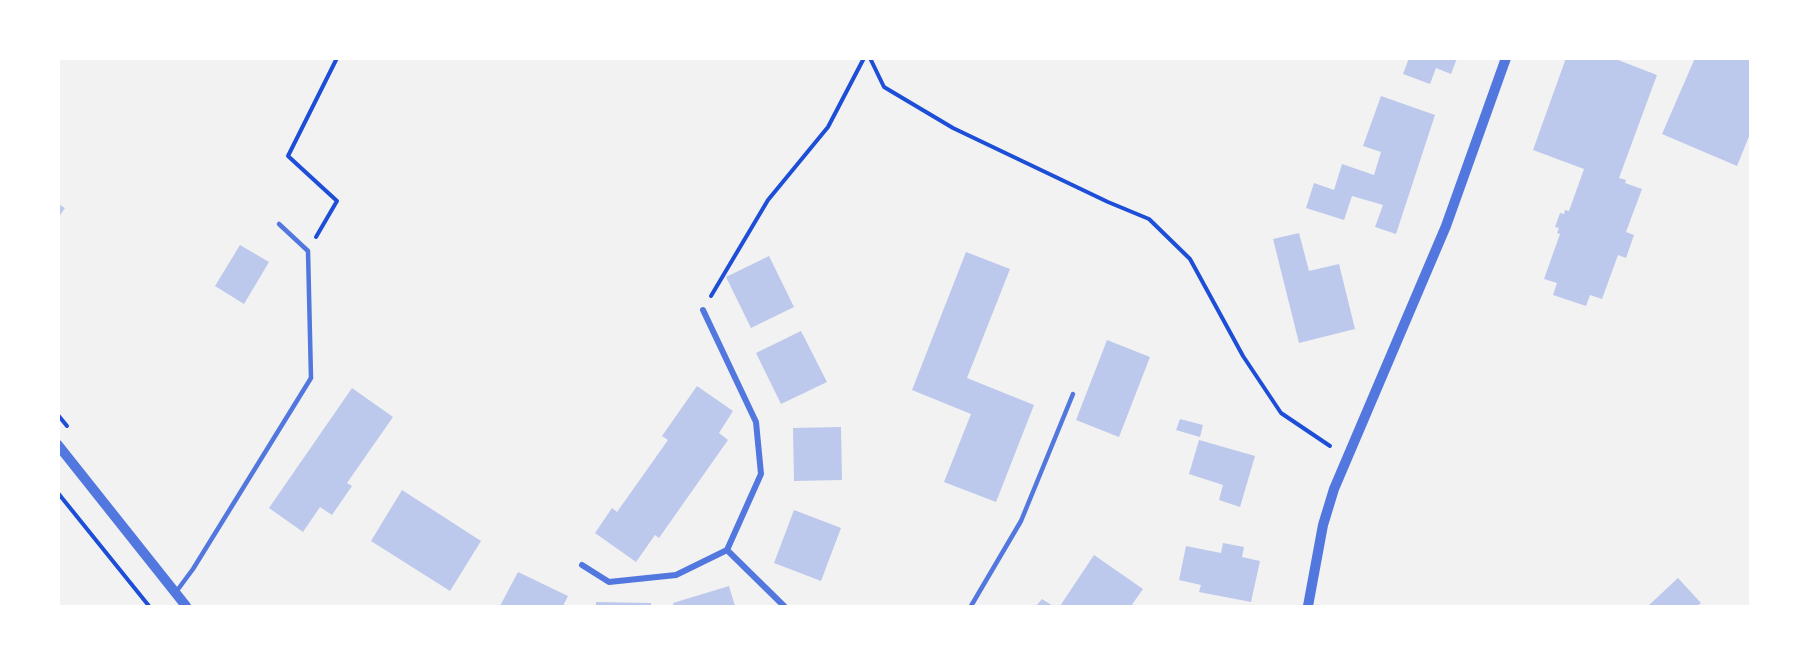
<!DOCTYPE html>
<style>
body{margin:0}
#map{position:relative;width:1809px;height:665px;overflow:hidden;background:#f2f2f2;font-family:"Crimson Pro",serif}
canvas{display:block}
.frame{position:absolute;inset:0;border:60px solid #fff;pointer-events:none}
</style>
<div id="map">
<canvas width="1809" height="665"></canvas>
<div class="frame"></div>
</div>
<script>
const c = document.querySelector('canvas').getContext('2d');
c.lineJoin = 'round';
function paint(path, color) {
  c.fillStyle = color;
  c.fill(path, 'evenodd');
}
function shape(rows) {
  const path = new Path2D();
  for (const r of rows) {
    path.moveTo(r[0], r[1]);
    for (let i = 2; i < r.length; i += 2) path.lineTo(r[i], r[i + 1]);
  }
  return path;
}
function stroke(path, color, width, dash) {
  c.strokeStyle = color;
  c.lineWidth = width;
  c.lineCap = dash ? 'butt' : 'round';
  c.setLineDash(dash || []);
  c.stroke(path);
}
paint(shape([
 [1409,58,1415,60,1416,58,1457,58,1451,74,1436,68,1430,84,1403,74],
 [1566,58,1613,58,1657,75,1619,178,1626,180,1625,183,1642,189,1626,232,1634,235,1626,258,1618,255,1602,299,1590,295,1586,306,1553,295,1557,283,1544,279,1560,234,1557,233,1559,228,1555,227,1560,213,1564,214,1565,210,1569,211,1584,169,1533,150],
 [1695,58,1750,58,1750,134,1737,166,1662,134],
 [1381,96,1435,115,1396,234,1375,227,1383,205,1352,196,1344,220,1306,208,1314,183,1334,190,1342,164,1374,175,1381,152,1363,146],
 [58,204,65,208,58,218],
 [1299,233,1309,271,1339,264,1355,329,1299,343,1273,239],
 [240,245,269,262,244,304,215,286],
 [966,252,1010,269,967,378,1034,405,996,502,944,482,971,414,912,390],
 [769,256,794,307,751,328,726,277],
 [801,331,827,382,781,404,756,353],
 [1107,340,1150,357,1119,437,1076,420],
 [697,386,733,411,719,433,728,440,659,538,655,535,636,562,595,533,612,508,617,512,668,440,662,436],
 [352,388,393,417,347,483,352,486,332,515,320,507,303,532,269,508],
 [1180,419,1203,425,1200,437,1176,430],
 [841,427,842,480,794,481,793,428],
 [1199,440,1255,456,1240,507,1219,500,1223,485,1189,474],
 [402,490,481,541,450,591,371,541],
 [794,510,841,528,821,581,774,563],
 [1223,543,1244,547,1242,557,1260,561,1251,602,1199,592,1201,585,1179,580,1186,546,1221,553],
 [1094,555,1143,589,1131,606,1060,606],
 [518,572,568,596,563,606,500,606],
 [1678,578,1701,603,1697,606,1648,606],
 [729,586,735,606,674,606,673,603],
 [1042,599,1053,606,1036,606],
 [596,602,651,603,651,606,596,606]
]), '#bdc9ec');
stroke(shape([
 [870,58,884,87,953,128,1108,202,1149,219,1190,259,1243,356,1281,413,1330,446],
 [316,237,337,201,288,156,337,58],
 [711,296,768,200,828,127,864,58],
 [58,415,67,426],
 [58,493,149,606]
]), '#1d4ed8', 4);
stroke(shape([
 [176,592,193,569,311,378,308,251,279,224],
 [971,606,1021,521,1073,394]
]), '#5277de', 4.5);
stroke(shape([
 [727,550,784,606],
 [582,565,609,582,676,575,727,550,761,474,756,422,703,310]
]), '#5277de', 6);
stroke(shape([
 [58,445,186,606],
 [1308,606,1323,525,1334,489,1446,226,1506,58]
]), '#5277de', 10);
</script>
